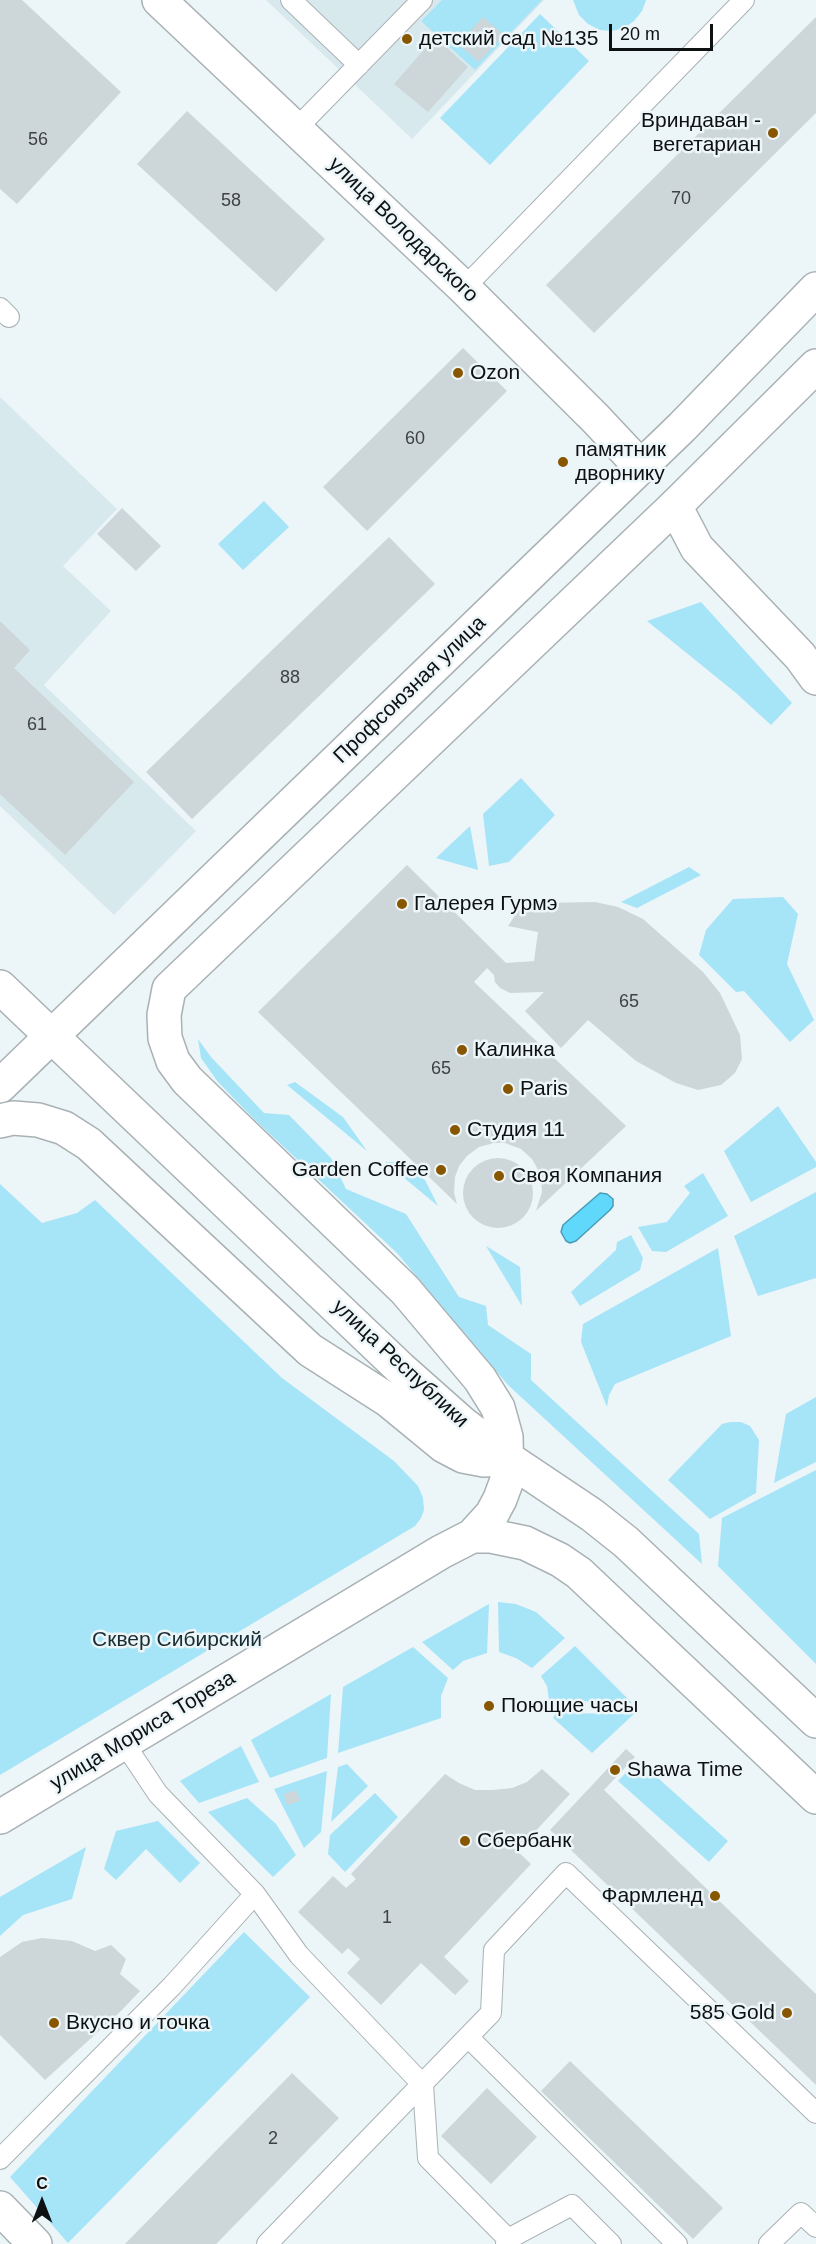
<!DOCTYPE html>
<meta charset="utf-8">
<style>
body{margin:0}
#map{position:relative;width:816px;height:2244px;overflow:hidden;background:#ecf5f8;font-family:Helvetica,sans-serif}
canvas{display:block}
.north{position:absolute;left:12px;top:2172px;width:60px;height:60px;-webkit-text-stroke:4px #ecf5f8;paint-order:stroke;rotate:0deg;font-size:16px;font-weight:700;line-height:24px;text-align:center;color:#0e1112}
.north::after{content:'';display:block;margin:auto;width:21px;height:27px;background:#0e1112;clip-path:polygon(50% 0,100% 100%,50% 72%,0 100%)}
.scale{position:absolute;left:609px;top:24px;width:104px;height:27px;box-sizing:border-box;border:3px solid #0e1112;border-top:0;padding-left:8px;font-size:18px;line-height:21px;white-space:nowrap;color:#0e1112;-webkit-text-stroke:4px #ecf5f8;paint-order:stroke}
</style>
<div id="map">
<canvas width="816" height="2244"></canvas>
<div class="north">С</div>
<div class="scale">20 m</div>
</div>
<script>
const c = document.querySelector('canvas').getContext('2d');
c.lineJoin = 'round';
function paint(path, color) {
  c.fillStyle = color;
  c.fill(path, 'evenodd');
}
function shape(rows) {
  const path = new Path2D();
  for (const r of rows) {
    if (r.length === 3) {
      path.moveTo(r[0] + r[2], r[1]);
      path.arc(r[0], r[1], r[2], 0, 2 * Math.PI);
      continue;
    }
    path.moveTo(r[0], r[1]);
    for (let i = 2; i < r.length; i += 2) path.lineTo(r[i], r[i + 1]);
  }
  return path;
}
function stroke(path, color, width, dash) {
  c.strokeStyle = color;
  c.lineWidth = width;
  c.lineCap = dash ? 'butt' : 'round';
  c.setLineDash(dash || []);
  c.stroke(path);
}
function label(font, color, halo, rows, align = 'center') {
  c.font = font + ' Helvetica,sans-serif';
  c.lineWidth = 5;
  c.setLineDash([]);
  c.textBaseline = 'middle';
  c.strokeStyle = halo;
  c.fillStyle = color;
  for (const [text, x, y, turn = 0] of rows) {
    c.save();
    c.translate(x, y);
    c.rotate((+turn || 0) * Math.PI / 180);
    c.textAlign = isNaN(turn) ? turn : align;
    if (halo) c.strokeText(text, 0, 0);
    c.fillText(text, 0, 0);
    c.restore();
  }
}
paint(shape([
 [266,0,544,0,412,139],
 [0,397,117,509,63,566,111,611,44,685,196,831,114,915,0,806]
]), '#d8e9ee');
paint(shape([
 [442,0,542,0,475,70,421,21],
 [573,0,646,0,642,11,634,21,624,28,612,31,600,30,588,24,579,15],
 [540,14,589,61,490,165,440,118],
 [264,501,289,527,243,570,218,544],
 [701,602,792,703,771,725,736,693,647,621],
 [521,778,555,815,509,862,489,866,483,814],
 [470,826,478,870,436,858],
 [689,867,701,875,637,908,621,902],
 [783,897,798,914,787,964,814,1020,790,1042,744,991,736,992,699,955,706,930,733,899],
 [198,1039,211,1057,264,1113,289,1115,331,1158,346,1189,406,1214,459,1297,486,1306,488,1325,531,1354,531,1380,699,1534,702,1564,508,1385,397,1253,255,1120,218,1082,201,1058],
 [295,1082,343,1117,367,1151,287,1085],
 [778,1106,816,1162,816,1167,751,1202,724,1151],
 [385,1162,396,1162,425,1180,438,1206],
 [703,1173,728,1216,666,1252,652,1251,638,1227,667,1222,690,1193,684,1186],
 [0,1184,42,1223,77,1213,95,1200,282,1378,394,1461,418,1486,423,1498,424,1510,421,1518,415,1526,0,1775],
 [816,1192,816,1278,758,1296,734,1236],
 [631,1235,643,1258,640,1270,580,1306,571,1292,616,1250,617,1242],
 [486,1246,520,1267,522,1306],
 [718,1248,731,1336,615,1384,609,1395,607,1407,581,1342,583,1324],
 [816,1397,816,1462,774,1483,786,1414],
 [730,1422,741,1422,750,1426,759,1440,756,1493,710,1519,668,1480,722,1424],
 [816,1470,816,1664,718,1566,722,1518],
 [498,1602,516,1604,536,1612,565,1638,532,1668,516,1658,499,1652],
 [489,1604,487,1653,463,1661,453,1670,422,1642],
 [575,1646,632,1703,549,1700,547,1686,541,1676],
 [413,1647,448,1678,441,1696,441,1718,338,1753,343,1687],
 [331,1694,327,1758,270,1778,251,1740],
 [556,1713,634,1714,592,1753,553,1718],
 [241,1746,259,1782,199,1803,180,1781],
 [638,1760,728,1841,709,1862,618,1781],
 [347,1764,368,1786,331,1822,338,1767],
 [327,1771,321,1832,304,1848,274,1789],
 [375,1793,398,1817,345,1872,328,1854,330,1835],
 [247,1798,276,1824,296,1855,273,1877,208,1812],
 [158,1821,200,1863,180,1883,146,1849,116,1880,104,1869,116,1831],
 [86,1847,72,1899,23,1915,0,1936,0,1897],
 [244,1932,310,1997,68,2243,10,2177]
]), '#a6e4f8');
const water = shape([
 [600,1193,607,1194,613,1199,613,1206,610,1210,576,1241,570,1243,566,1241,561,1232,563,1225,600,1193]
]);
paint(water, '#60d8fc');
stroke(water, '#479cb6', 1.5);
paint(shape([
 [0,0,22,0,121,92,17,204,0,189],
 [483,17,504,35,479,62,458,44],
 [816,17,816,113,594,333,546,285],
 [435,37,468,67,428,112,394,84],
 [187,111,325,239,276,292,137,164],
 [463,348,507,391,367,531,323,487],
 [122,508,161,546,136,571,97,534],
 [389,537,435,584,192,819,146,772],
 [0,621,30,650,14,668,134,782,65,855,0,794],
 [407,865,506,963,534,961,538,932,508,926,518,911,543,903,595,902,618,907,643,919,703,972,720,993,740,1035,742,1059,735,1073,721,1085,698,1090,676,1083,636,1061,588,1020,561,1048,525,1011,544,992,510,993,500,988,495,982,494,975,487,968,474,982,626,1126,536,1211,542,1192,541,1175,532,1159,521,1149,505,1143,494,1143,479,1147,467,1156,459,1166,455,1177,454,1193,457,1204,258,1012],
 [498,1193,35],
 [626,1749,635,1757,604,1790,816,1994,816,2085,550,1830],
 [542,1769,570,1794,517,1851,531,1864,444,1957,469,1981,455,1995,421,1963,381,2005,347,1973,360,1959,348,1948,342,1954,298,1912,333,1876,346,1888,356,1879,351,1874,445,1774,459,1783,475,1790,493,1790,512,1788,527,1782],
 [296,1790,300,1801,287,1805,284,1794],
 [42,1938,72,1941,95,1951,111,1945,126,1959,120,1974,140,1991,121,2011,45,2080,0,2035,0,1957,22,1942],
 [570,2061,723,2208,693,2239,541,2091],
 [292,2073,339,2118,219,2241,216,2244,125,2244],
 [487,2088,537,2137,491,2184,441,2136]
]), '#cdd6d9');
const lane = shape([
 [291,0,359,65],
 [296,129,422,0],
 [464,288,744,0],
 [0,308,9,317],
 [124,1743,158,1794,255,1894,299,1955,423,2085,428,2158,508,2239,506,2244],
 [468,2037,677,2244],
 [0,2159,172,1986,255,1894],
 [508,2239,572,2205,611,2244],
 [267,2244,491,2013,494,1950,566,1873,816,2113],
 [769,2244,801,2213,816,2227]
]);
const street = shape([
 [159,0,464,288,595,418,641,467],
 [675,506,697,548,800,656,816,678],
 [0,2208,35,2244]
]);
const primary = shape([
 [0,987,400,1368,462,1423,507,1458,592,1515,626,1542,816,1721],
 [0,1086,682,427,816,289],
 [0,1121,13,1118,38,1120,64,1128,89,1144,310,1350,388,1400,444,1446,463,1456,484,1460,507,1458],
 [472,1536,491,1536,525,1543,560,1560,579,1573,816,1797],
 [0,1817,441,1552,472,1536,492,1514,500,1499,507,1480,506,1437,498,1408,480,1379,405,1290,187,1080,173,1061,165,1038,164,1015,169,989,675,506,816,366]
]);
stroke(lane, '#a9b1b4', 22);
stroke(street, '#a9b1b4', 36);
stroke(primary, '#a9b1b4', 36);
stroke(lane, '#fff', 20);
stroke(street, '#fff', 33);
stroke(primary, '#fff', 33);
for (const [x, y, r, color] of [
 [407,39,6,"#895600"],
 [773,133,6,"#895600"],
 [458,373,6,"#895600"],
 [563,462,6,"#895600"],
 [402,904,6,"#895600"],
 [462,1050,6,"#895600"],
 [508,1089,6,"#895600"],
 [455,1130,6,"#895600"],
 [441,1170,6,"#895600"],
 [499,1176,6,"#895600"],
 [489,1706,6,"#895600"],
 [615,1770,6,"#895600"],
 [465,1841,6,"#895600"],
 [715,1896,6,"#895600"],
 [787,2013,6,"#895600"],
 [54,2023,6,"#895600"]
]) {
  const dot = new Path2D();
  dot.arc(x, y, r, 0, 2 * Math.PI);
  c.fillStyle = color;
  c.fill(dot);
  stroke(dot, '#ecf5f8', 2);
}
label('18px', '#3e4244', null, [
 ["56",38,140],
 ["70",681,199],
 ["58",231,201],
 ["60",415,439],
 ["88",290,678],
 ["61",37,725],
 ["65",629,1002],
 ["65",441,1069],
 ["1",387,1918],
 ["2",273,2139]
]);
label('21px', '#0e1112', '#ecf5f8', [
 ["детский сад №135",419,39],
 ["Вриндаван -",761,121,"right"],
 ["вегетариан",761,145,"right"],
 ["Ozon",470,373],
 ["памятник",575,450],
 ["дворнику",575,474],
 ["Галерея Гурмэ",414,904],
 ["Калинка",474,1050],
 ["Paris",520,1089],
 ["Студия 11",467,1130],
 ["Garden Coffee",429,1170,"right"],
 ["Своя Компания",511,1176],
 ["Поющие часы",501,1706],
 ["Shawa Time",627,1770],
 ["Сбербанк",477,1841],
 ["Фармленд",703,1896,"right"],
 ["585 Gold",775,2013,"right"],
 ["Вкусно и точка",66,2023]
], 'left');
label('21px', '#0e1112', '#ecf5f8', [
 ["улица Володарского",403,230,44],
 ["Профсоюзная улица",410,690,-44],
 ["улица Республики",400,1364,43],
 ["улица Мориса Тореза",143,1731,-31]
]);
label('21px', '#182d34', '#ecf5f8', [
 ["Сквер Сибирский",177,1640]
]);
</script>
